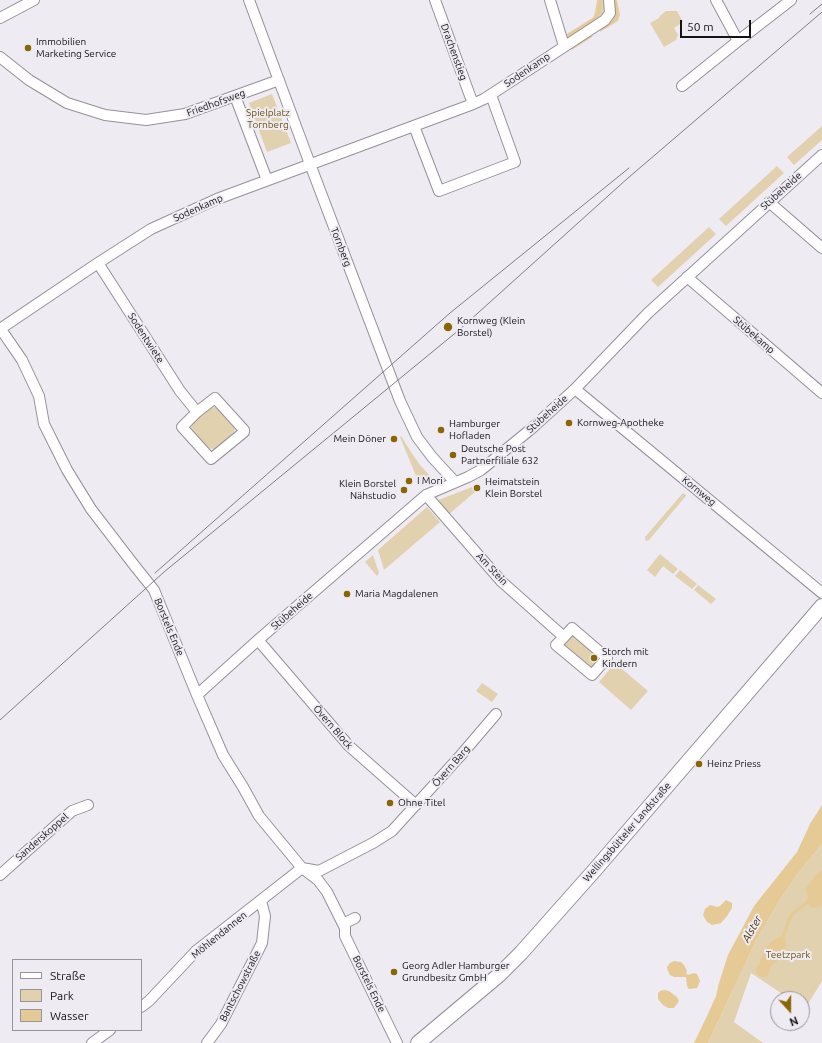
<!DOCTYPE html>
<meta charset="utf-8">
<style>
body{margin:0}
#map{position:relative;width:822px;height:1043px;overflow:hidden;background:#efebf3;font-family:Ubuntu,sans-serif}
canvas{display:block}
.legend{position:absolute;left:12px;top:959px;width:130px;height:72px;box-sizing:border-box;background:#efebf3;border:1px solid #97959b;margin:0;padding:5px 7px;list-style:none;font-size:12px;color:#141316}
.legend li{display:flex;align-items:center;gap:8px;height:20px}
.legend b{width:20px;border:1px solid #97959b}
.north{position:absolute;left:770px;top:991px;width:40px;height:40px;box-sizing:border-box;background:#efebf3;border:1px solid #97959b;border-radius:50%;rotate:159deg;font-size:11px;font-weight:700;line-height:16px;text-align:center;color:#141316}
.north::after{content:'';display:block;margin:auto;width:14px;height:18px;background:#896603;clip-path:polygon(50% 0,100% 100%,50% 72%,0 100%)}
.scale{position:absolute;left:680px;top:20px;width:71px;height:18px;box-sizing:border-box;border:2px solid #141316;border-top:0;padding-left:5px;font-size:12px;line-height:14px;white-space:nowrap;color:#141316;-webkit-text-stroke:3px #efebf3;paint-order:stroke}
</style>
<div id="map">
<canvas width="822" height="1043"></canvas>
<ul class="legend">
<li><b style="height:5px;background:#fff"></b>Straße</li>
<li><b style="height:11px;background:#e2d1af"></b>Park</li>
<li><b style="height:11px;background:#e5ca95"></b>Wasser</li>
</ul>
<div class="north">N</div>
<div class="scale">50 m</div>
</div>
<script>
const c = document.querySelector('canvas').getContext('2d');
c.lineJoin = 'round';
function paint(path, color) {
  c.fillStyle = color;
  c.fill(path, 'evenodd');
}
function shape(rows) {
  const path = new Path2D();
  for (const r of rows) {
    path.moveTo(r[0], r[1]);
    for (let i = 2; i < r.length; i += 2) path.lineTo(r[i], r[i + 1]);
  }
  return path;
}
function stroke(path, color, width, dash) {
  c.strokeStyle = color;
  c.lineWidth = width;
  c.lineCap = dash ? 'butt' : 'round';
  c.setLineDash(dash || []);
  c.stroke(path);
}
function label(font, color, halo, rows, align = 'center') {
  c.font = font + ' Ubuntu,sans-serif';
  c.lineWidth = 4;
  c.setLineDash([]);
  c.textBaseline = 'middle';
  c.strokeStyle = halo;
  c.fillStyle = color;
  for (const [text, x, y, turn = 0] of rows) {
    c.save();
    c.translate(x, y);
    c.rotate((+turn || 0) * Math.PI / 180);
    c.textAlign = isNaN(turn) ? turn : align;
    if (halo) c.strokeText(text, 0, 0);
    c.fillText(text, 0, 0);
    c.restore();
  }
}
paint(shape([
 [597,0,603,0,604,8,603,13,598,19,569,37,565,35,594,17],
 [613,0,617,0,620,15,618,21,600,32,600,28,614,16,615,9],
 [666,11,677,11,683,22,674,28,678,35,676,40,664,47,650,23,659,18,660,16],
 [272,94,291,143,267,152,249,103],
 [822,126,822,140,794,165,787,157],
 [777,166,784,173,726,226,719,219],
 [709,227,716,234,658,287,651,280],
 [215,407,218,408,234,425,235,428,233,435,217,449,213,449,206,447,191,431,191,428,194,421,208,409],
 [401,436,411,452,420,465,434,480,421,486,419,483,400,437],
 [472,487,476,491,448,515,436,501],
 [683,493,686,495,685,497,649,540,646,541,645,539,645,537,682,494],
 [427,507,440,522,384,570,378,550],
 [660,554,678,569,673,574,663,566,655,577,647,570],
 [373,555,379,573,377,576,365,562],
 [680,570,697,584,692,589,675,576],
 [698,585,716,599,711,604,694,590],
 [573,634,599,656,600,659,590,670,565,650,563,644],
 [615,663,648,691,631,710,599,682],
 [482,683,498,694,492,702,476,691],
 [822,844,822,981,805,1009,802,1007,802,999,790,999,751,973,734,1022,763,1043,708,1043,756,941,781,898,799,872]
]), '#e2d1af');
paint(shape([
 [822,805,822,844,799,872,781,898,756,941,708,1043,694,1043,707,1016,716,996,719,983,728,955,754,906,797,852,810,824],
 [822,870,822,906,812,908,810,907,806,901,808,898,806,892,806,888,815,876],
 [726,900,732,903,732,908,727,916,721,923,712,925,707,922,703,915,705,909,710,905,717,907,720,906],
 [781,936,785,939,786,945,784,951,779,956,776,963,773,964,771,967,768,975,765,977,760,977,756,973,756,968,760,963,762,956,770,943,775,939],
 [674,961,681,962,684,965,687,971,686,973,688,975,694,973,697,974,700,981,697,988,689,989,687,986,686,977,674,977,670,975,668,971,667,967,670,963],
 [664,990,669,991,677,997,679,1001,674,1008,668,1008,663,1005,658,999,658,993,660,991]
]), '#e5ca95');
stroke(shape([
 [603,28,613,22,616,19,617,9,615,0],
 [569,35,593,20,599,12,600,6,600,0],
 [572,48,591,36],
 [783,938,789,920,793,913,807,903]
]), '#e5ca95', 3);
const street = shape([
 [249,0,310,164,400,401,417,437,432,457,455,482],
 [435,0,473,104],
 [550,0,564,46],
 [716,0,738,41],
 [0,18,34,0],
 [0,57,29,80,67,103,105,115,146,120,185,114,279,80],
 [682,86,738,41,791,0],
 [235,96,267,180],
 [414,126,439,191,515,162,491,95],
 [769,202,822,248],
 [98,263,180,391,197,412,215,398,244,430,244,432,211,459,182,427,197,412],
 [687,277,822,393],
 [0,328,22,360,39,396,44,424,67,470,91,509,134,565,154,590,197,695,223,755,243,787,259,816,302,868,318,880,327,892,345,928,345,936,397,1043],
 [0,329,98,263,151,229,217,199,473,104,484,99,605,20,610,13,609,0],
 [575,389,822,593],
 [426,495,501,581,564,637,556,645,592,675,607,658,572,628,564,637],
 [258,640,349,746,416,805],
 [197,695,258,640,426,495,468,477,481,470,531,429,575,389,648,313,822,155],
 [0,875,72,811,88,805],
 [343,924,355,918],
 [141,1007,149,1001,196,951,302,868,319,871,373,843,392,831,461,755,496,714],
 [92,1043,110,1030],
 [207,1043,221,1024,262,943,265,916,261,901]
]);
const secondary = shape([
 [418,1043,499,975,521,953,593,872,822,606]
]);
stroke(street, '#959199', 12);
stroke(secondary, '#959199', 16);
stroke(street, '#fff', 10);
stroke(secondary, '#fff', 14);
stroke(shape([
 [810,14,822,4],
 [155,573,450,313,629,168],
 [0,720,164,572,459,330,628,178,822,12]
]), '#807d83', 1);
for (const [x, y, r, color] of [
 [28,48,4,"#896603"],
 [448,327,5,"#896603"],
 [569,423,4,"#896603"],
 [441,430,4,"#896603"],
 [394,439,4,"#896603"],
 [453,455,4,"#896603"],
 [409,481,4,"#896603"],
 [477,488,4,"#896603"],
 [404,490,4,"#896603"],
 [347,594,4,"#896603"],
 [594,658,4,"#896603"],
 [699,764,4,"#896603"],
 [390,803,4,"#896603"],
 [394,972,4,"#896603"]
]) {
  const dot = new Path2D();
  dot.arc(x, y, r, 0, 2 * Math.PI);
  c.fillStyle = color;
  c.fill(dot);
  stroke(dot, '#efebf3', 1.5);
}
label('10px', '#141316', '#efebf3', [
 ["Immobilien",36,42],
 ["Marketing Service",36,54],
 ["Kornweg (Klein",457,321],
 ["Borstel)",457,333],
 ["Kornweg-Apotheke",577,423],
 ["Hamburger",449,424],
 ["Hofladen",449,436],
 ["Mein Döner",386,439,"right"],
 ["Deutsche Post",461,449],
 ["Partnerfiliale 632",461,461],
 ["I Mori",417,481],
 ["Heimatstein",485,482],
 ["Klein Borstel",485,494],
 ["Klein Borstel",396,484,"right"],
 ["Nähstudio",396,496,"right"],
 ["Maria Magdalenen",355,594],
 ["Storch mit",602,652],
 ["Kindern",602,664],
 ["Heinz Priess",707,764],
 ["Ohne Titel",398,803],
 ["Georg Adler Hamburger",402,966],
 ["Grundbesitz GmbH",402,978]
], 'left');
label('10px', '#141316', '#efebf3', [
 ["Drachenstieg",454,52,70],
 ["Sodenkamp",527,70,-34],
 ["Friedhofsweg",216,103,-20],
 ["Stübeheide",781,191,-42],
 ["Sodenkamp",198,208,-24],
 ["Tornberg",341,247,69],
 ["Stübekamp",754,335,41],
 ["Sodentwiete",146,338,57],
 ["Stübeheide",547,414,-42],
 ["Kornweg",699,491,39],
 ["Am Stein",492,569,47],
 ["Stübeheide",292,611,-41],
 ["Borstels Ende",169,627,67],
 ["Övern Block",333,727,49],
 ["Övern Barg",451,766,-49],
 ["Wellingsbütteler Landstraße",627,832,-49],
 ["Sanderskoppel",42,837,-41],
 ["Möhlendannen",219,935,-39],
 ["Borstels Ende",369,984,64],
 ["Bantschowstraße",240,986,-63]
]);
label('10px', '#6d5315', '#efebf3', [
 ["Spielplatz",268,113],
 ["Tornberg",268,125],
 ["Teetzpark",788,955]
]);
label('italic 11px', '#423003', '#efebf3', [
 ["Alster",752,929,-61]
]);
</script>
